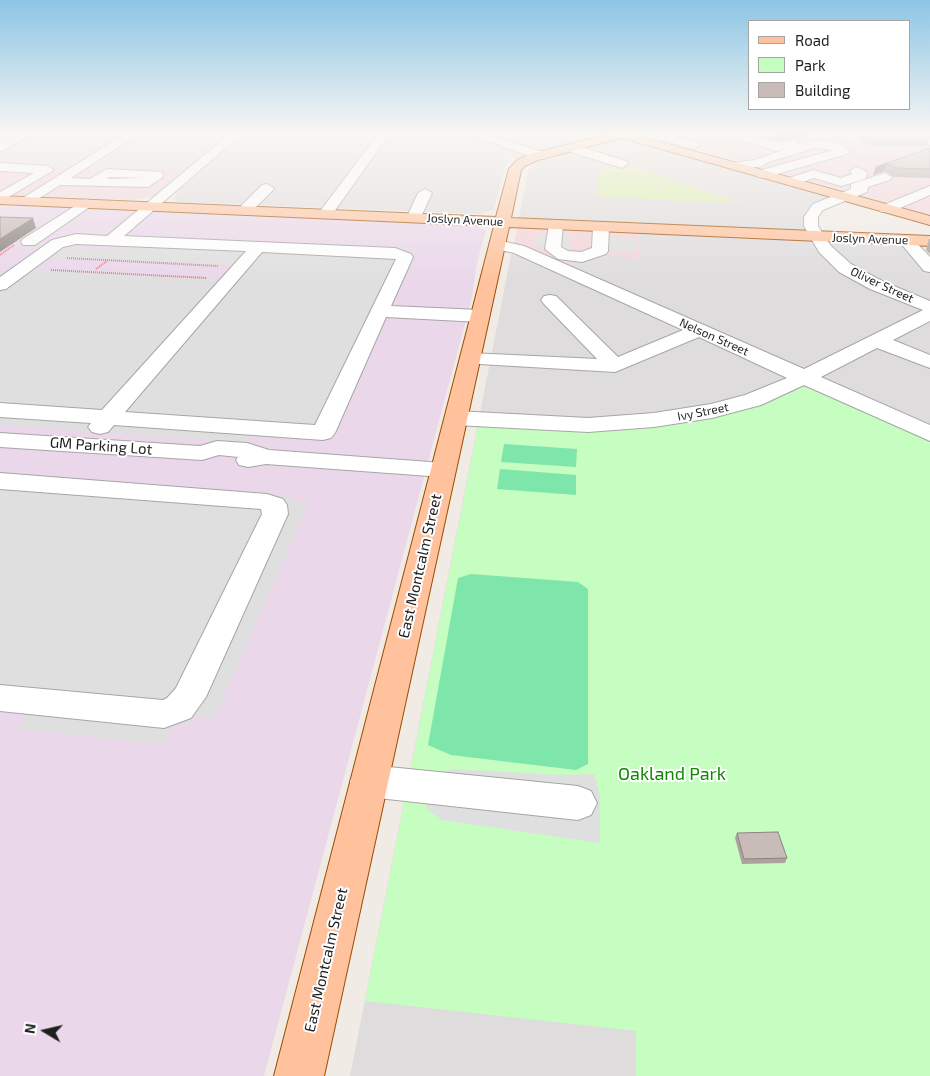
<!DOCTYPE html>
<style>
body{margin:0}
#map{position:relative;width:930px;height:1076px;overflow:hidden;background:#f1ebe5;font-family:"Exo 2",sans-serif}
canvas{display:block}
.legend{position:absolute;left:748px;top:20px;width:162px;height:90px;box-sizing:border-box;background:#fff;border:1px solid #a5a5a5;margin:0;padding:6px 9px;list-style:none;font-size:15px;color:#1f1f1f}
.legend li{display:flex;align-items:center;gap:10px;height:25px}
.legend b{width:25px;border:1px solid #a5a5a5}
.north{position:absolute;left:20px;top:1006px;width:50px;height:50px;-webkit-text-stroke:4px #fff;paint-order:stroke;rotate:279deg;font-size:14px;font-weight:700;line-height:20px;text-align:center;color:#1f1f1f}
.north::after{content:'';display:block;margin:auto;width:18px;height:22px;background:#1f1f1f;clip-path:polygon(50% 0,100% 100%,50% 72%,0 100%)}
</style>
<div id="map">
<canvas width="930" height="1076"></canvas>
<ul class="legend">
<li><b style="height:6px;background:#ffc29c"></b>Road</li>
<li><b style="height:14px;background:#c6fdc0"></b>Park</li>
<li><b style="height:14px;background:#c9bcb8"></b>Building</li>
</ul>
<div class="north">N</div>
</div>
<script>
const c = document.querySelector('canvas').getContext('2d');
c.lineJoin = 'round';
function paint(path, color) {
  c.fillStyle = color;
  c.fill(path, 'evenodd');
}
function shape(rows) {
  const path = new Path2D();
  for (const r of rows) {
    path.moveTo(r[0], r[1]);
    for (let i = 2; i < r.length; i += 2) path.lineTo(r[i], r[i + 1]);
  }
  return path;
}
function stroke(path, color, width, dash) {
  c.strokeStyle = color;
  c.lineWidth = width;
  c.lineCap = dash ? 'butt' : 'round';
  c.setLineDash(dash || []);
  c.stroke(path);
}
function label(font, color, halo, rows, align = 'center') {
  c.font = font + ' "Exo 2",sans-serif';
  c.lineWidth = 4;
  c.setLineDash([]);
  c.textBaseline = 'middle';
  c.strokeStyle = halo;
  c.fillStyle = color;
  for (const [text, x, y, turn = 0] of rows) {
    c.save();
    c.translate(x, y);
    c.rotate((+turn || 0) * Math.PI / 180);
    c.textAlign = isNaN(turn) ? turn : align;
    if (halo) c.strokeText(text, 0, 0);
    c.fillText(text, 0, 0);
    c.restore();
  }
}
paint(shape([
 [0,132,593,132,602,136,510,159,506,163,494,210,479,214,177,202,173,198,180,189,201,172,23,166,30,162,0,161],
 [826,132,930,132,930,161,829,137],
 [624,135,829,197,813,206,804,218,814,242,904,246,930,269,930,1076,350,1076,513,245,606,253,640,259,636,225,519,219,528,170,540,161]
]), '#dedcdd');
paint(shape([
 [652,132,826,132,829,137,930,161,930,216,653,137,649,134],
 [0,161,31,162,24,166,185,171,155,196,131,200,0,195],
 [517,228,637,234,640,260,606,253,565,267,514,245]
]), '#f3d3d8');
paint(shape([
 [0,205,465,225,486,230,477,263,471,301,264,1076,0,1076]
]), '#ead7ea');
paint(shape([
 [625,164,742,203,598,197,598,171]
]), '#d7eea8');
paint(shape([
 [803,387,810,387,930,439,930,1076,636,1076,636,1031,365,1001,478,426,587,431,667,425,743,410,773,401]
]), '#c6fdc0');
paint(shape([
 [504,444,577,449,576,467,501,462],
 [500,469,576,475,576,495,497,489],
 [471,574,578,582,588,589,588,764,576,770,451,755,428,745,458,578]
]), '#7ee5ab');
paint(shape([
 [536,235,571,236,570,252,577,253,595,252,595,237,635,239,636,253,606,251,573,263,545,250,545,247,534,247],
 [140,236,396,247,395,251,403,252,336,426,253,434,247,443,0,425,0,280,16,269,219,279,231,266,47,257,58,248,120,251],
 [0,475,294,497,292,501,309,503,214,719,192,717,188,726,175,725,165,745,18,729,31,710,0,706],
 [452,769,559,775,594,774,600,797,600,843,442,820,426,808,433,776]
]), '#dfdfdf');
const minor = shape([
 [22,132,37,132,0,152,0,143,22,132],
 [128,132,141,132,71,178,90,179,107,169,162,172,163,175,162,178,148,187,60,185,30,204,20,204,18,201,128,132],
 [110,177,143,178,107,179,110,177],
 [232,132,244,132,124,236,395,248,411,254,413,257,391,306,480,310,487,312,489,316,487,320,480,322,386,317,335,433,331,438,323,440,114,425,108,432,100,434,92,432,88,427,91,423,0,417,0,403,102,410,246,251,76,244,63,247,6,289,0,290,0,277,52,240,76,234,107,236,232,132],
 [262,252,396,259,315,425,125,412,262,252],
 [380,132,391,132,331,216,321,216,319,213,321,210,380,132],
 [465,132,482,132,545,153,547,156,545,159,537,159,465,132],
 [668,132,684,132,683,135,677,137,698,143,700,145,694,149,660,139,658,137,668,132],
 [717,132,736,132,777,143,794,140,798,142,799,145,816,140,839,143,849,151,847,154,763,178,758,177,757,174,758,171,834,150,816,148,768,162,763,166,736,170,732,169,730,166,732,163,755,160,786,149,777,151,717,132],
 [897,132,914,132,930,138,930,145,897,132],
 [572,144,626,161,628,164,622,168,568,151,568,145,572,144],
 [0,163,48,166,54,170,0,202,0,192,34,173,0,171,0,163],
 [856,167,866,171,867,174,865,179,841,186,814,178,791,186,784,182,786,179,813,170,841,178,852,174,850,171,856,167],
 [885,173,892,177,890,180,868,187,867,192,823,210,818,217,818,226,831,246,851,264,882,281,930,301,930,321,893,340,930,355,930,368,877,348,821,377,930,425,930,441,804,385,761,405,712,418,654,427,588,432,456,425,448,423,445,418,448,413,456,411,588,418,654,413,711,404,745,395,787,378,699,337,615,372,463,363,460,359,463,355,470,353,597,359,544,304,541,300,544,296,550,295,556,296,618,357,683,330,514,253,491,248,489,245,491,242,497,240,524,246,804,369,923,310,870,289,839,272,819,252,804,226,804,217,813,204,851,189,851,184,885,173],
 [267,184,274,188,272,191,250,213,240,213,238,210,240,207,262,185,267,184],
 [930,186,930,195,891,212,881,212,879,209,881,206,930,186],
 [425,189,432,193,421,217,419,220,409,220,407,217,418,193,425,189],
 [86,199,93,203,91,206,35,245,23,245,21,242,23,239,86,199],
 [556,221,563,225,561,247,568,251,581,252,592,248,593,227,601,222,606,224,609,227,608,251,606,254,582,262,558,259,545,249,549,225,556,221],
 [906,235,911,237,930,257,930,272,924,271,898,240,906,235],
 [0,433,200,446,217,441,247,443,269,450,443,463,452,465,455,470,452,475,443,477,266,464,248,467,239,465,236,460,238,457,219,455,202,460,0,447,0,433],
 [0,473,267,494,283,499,287,505,288,514,206,697,191,718,164,728,0,711,0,685,163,700,167,698,176,688,262,514,261,509,0,489,0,473],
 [369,765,578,786,591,791,597,803,591,815,578,820,369,797,356,792,350,781,356,770,369,765]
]);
const major = shape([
 [639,132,635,135,930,216,930,225,622,138,538,160,525,166,521,170,511,218,930,236,930,246,509,227,324,1076,274,1076,494,226,0,204,0,196,496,217,509,169,517,160,530,154,610,134,610,132,639,132]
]);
stroke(minor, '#a6a6a6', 2);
stroke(major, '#9b4c00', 2);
stroke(shape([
 [0,255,14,245],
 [67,258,218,266],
 [96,269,107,261],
 [51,270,207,278]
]), '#ff6874', 2, [1, 1]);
paint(minor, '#fff');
paint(major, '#ffc29c');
paint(shape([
 [739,132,817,132,816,134,798,140,794,138,777,141],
 [850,132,907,132,928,141,926,146,867,145],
 [920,132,930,132,930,136],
 [930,148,930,178,894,177,884,171,873,175,876,167],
 [929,239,930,239,930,254,926,250],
 [737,833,787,858,785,863,742,864,735,838]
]), '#ada29e');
paint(shape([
 [787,132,795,132,794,138,777,141,779,134],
 [799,132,817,132,816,134,798,140],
 [887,163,884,171,873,175,876,167],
 [33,218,36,228,0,252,0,239]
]), '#8d8481');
const building = shape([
 [772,132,787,132,779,134,772,132],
 [858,132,907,132,928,141,869,140,858,132],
 [930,148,930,169,896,168,887,163,876,167,930,148],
 [0,217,33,218,0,239,0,217],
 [778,832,787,858,744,859,737,833,778,832]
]);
paint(building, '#c9bcb8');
stroke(building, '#8d8481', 1);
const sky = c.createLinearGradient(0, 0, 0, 283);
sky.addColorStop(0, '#8cc5e5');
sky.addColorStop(0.47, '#f9f6f3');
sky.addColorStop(1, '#f9f6f300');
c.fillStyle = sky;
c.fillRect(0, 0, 930, 283);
label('12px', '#1f1f1f', '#fff', [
 ["Joslyn Avenue",465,220,3],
 ["Joslyn Avenue",870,239,2],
 ["Oliver Street",882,285,25],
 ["Nelson Street",714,337,24],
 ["Ivy Street",703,412,-11]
]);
label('15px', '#1f1f1f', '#fff', [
 ["GM Parking Lot",101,446,4],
 ["East Montcalm Street",420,566,-77],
 ["East Montcalm Street",326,960,-77]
]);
label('18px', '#118704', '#fff', [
 ["Oakland Park",672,774]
]);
</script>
